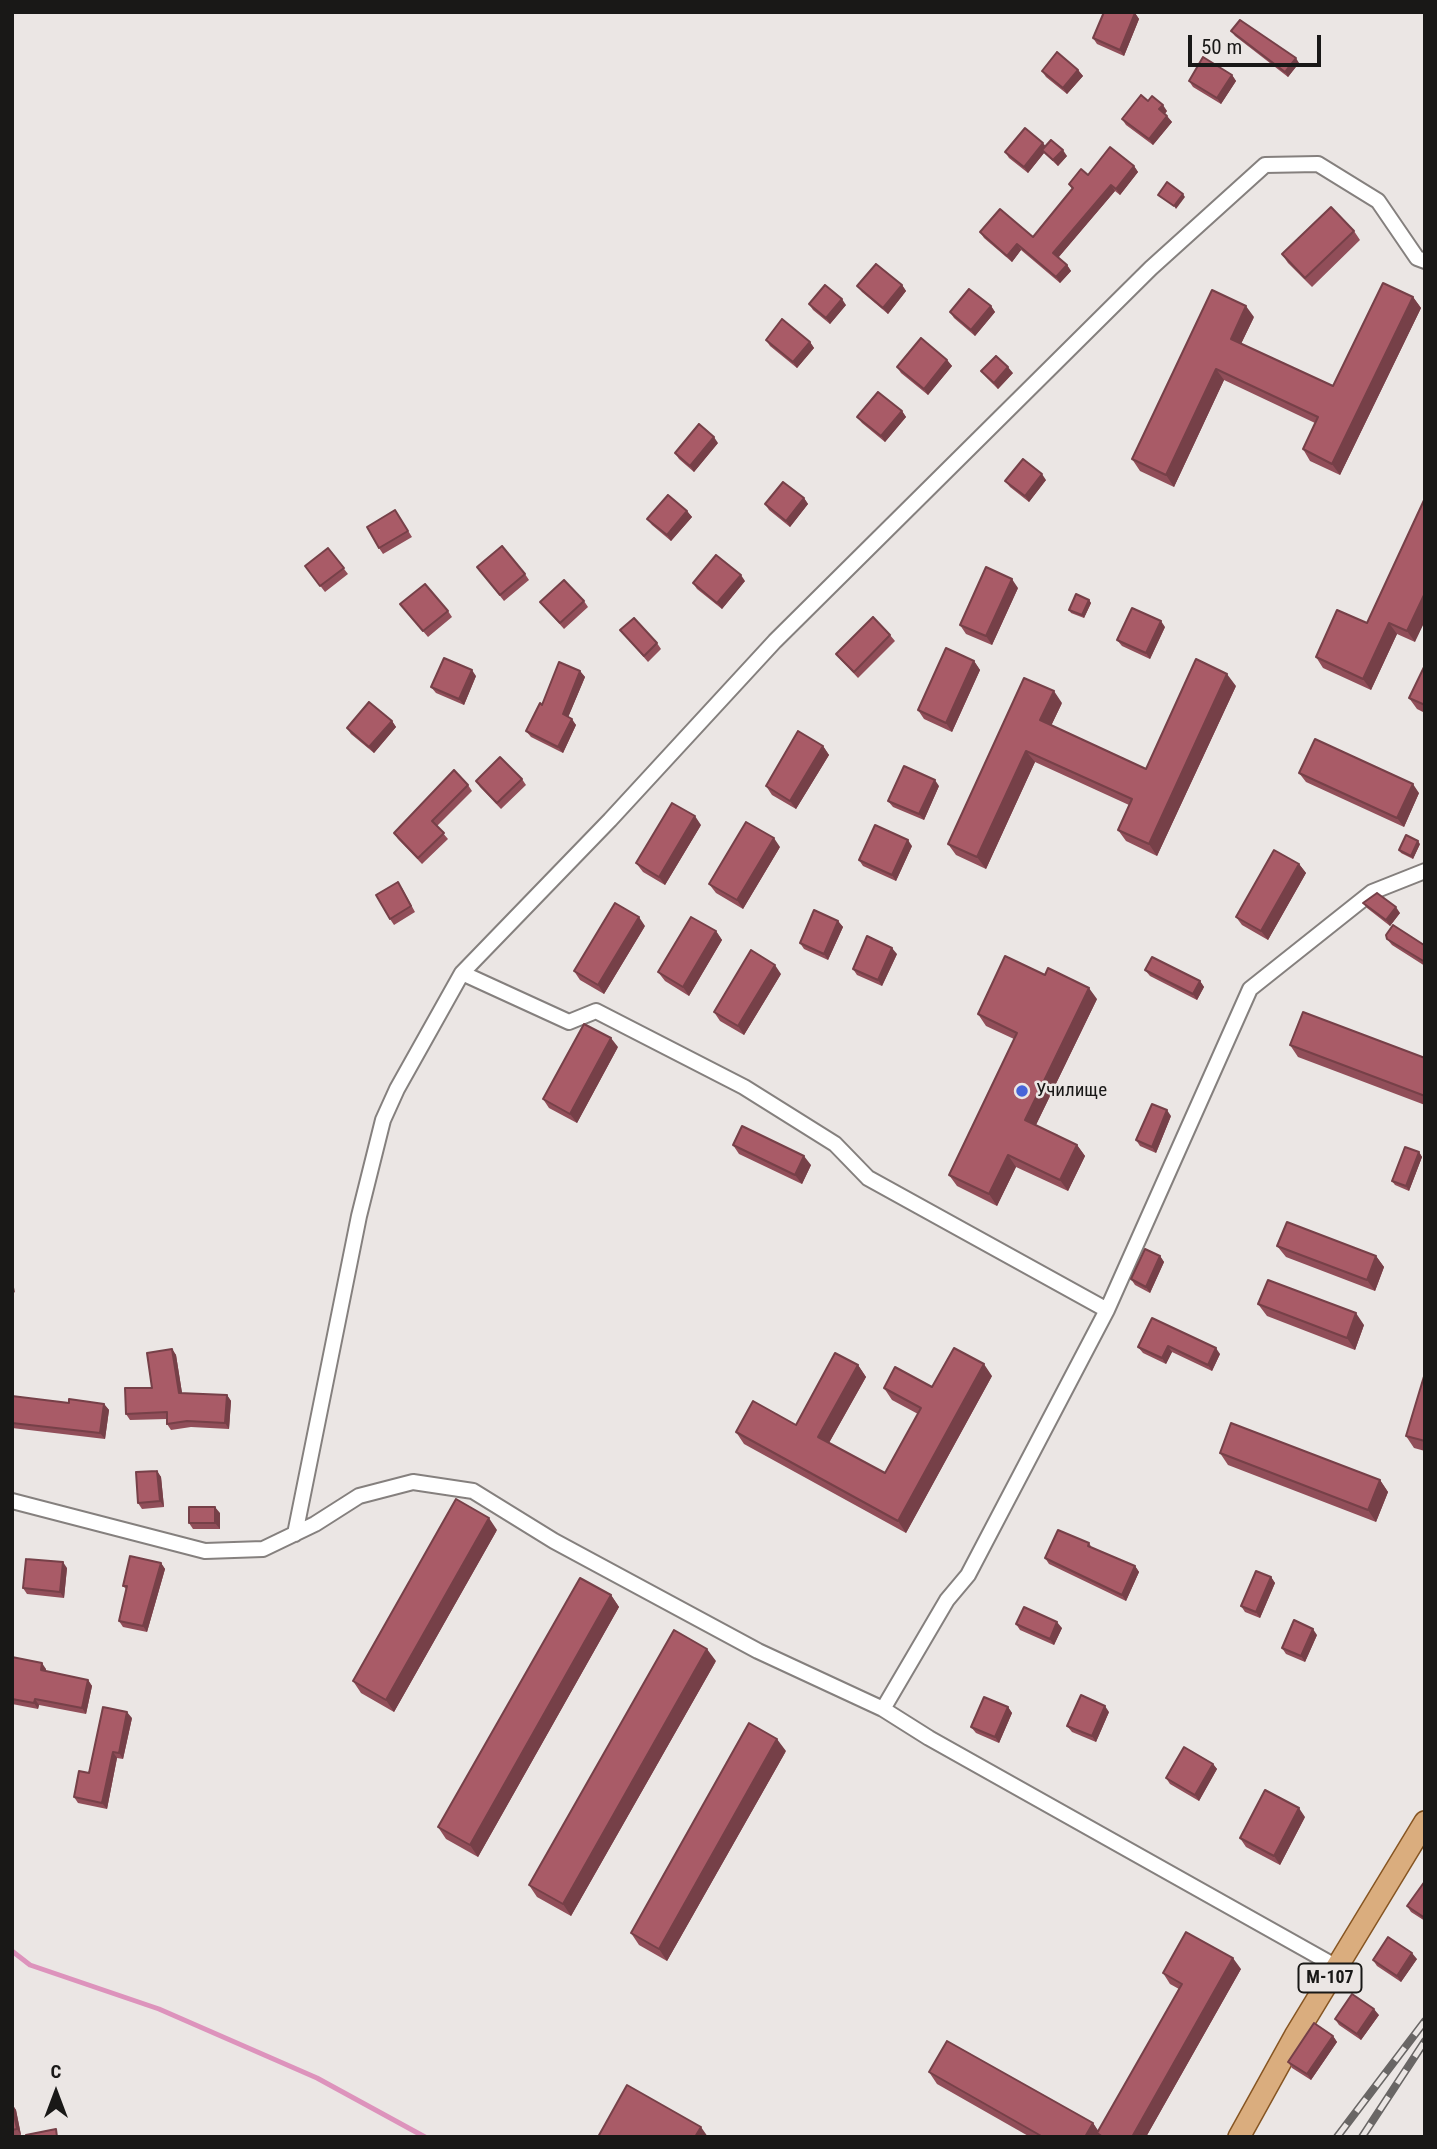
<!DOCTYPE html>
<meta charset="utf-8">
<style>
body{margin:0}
#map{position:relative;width:1437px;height:2149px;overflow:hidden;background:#ebe6e4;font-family:"Roboto Condensed",sans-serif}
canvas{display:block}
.frame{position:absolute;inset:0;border:14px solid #191817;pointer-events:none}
.north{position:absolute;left:21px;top:2058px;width:70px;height:70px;-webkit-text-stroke:5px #ebe6e4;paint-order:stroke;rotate:0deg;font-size:19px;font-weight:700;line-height:28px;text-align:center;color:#191817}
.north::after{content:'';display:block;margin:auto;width:24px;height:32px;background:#191817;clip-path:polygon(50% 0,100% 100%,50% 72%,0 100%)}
.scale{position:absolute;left:1188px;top:35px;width:133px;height:32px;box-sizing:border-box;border:4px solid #191817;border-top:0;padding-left:9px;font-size:21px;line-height:24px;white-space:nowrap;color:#191817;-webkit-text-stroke:5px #ebe6e4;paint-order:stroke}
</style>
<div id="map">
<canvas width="1437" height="2149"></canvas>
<div class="frame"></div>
<div class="north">С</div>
<div class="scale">50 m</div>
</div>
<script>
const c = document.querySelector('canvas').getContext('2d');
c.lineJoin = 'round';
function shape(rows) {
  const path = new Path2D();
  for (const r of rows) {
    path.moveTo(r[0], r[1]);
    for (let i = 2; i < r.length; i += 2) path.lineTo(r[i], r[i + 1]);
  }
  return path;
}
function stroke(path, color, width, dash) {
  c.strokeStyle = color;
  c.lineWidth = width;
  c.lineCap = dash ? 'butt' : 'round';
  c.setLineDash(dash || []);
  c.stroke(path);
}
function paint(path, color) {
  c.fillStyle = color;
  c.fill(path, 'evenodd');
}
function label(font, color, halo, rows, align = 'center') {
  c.font = font + ' "Roboto Condensed",sans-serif';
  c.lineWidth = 5;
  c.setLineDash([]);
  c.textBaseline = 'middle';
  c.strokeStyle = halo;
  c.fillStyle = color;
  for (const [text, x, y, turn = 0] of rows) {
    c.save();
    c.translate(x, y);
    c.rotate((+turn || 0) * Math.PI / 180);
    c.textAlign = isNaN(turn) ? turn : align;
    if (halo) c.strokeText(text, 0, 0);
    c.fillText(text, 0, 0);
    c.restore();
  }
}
stroke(shape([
 [12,1951,30,1965,159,2009,317,2078,425,2137]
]), '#dd93bc', 5);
const minor = shape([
 [462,973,569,1022,596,1011,744,1087,835,1144,868,1178,1107,1310],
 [12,1501,205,1551,263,1549,315,1524,359,1496,413,1482,473,1491,554,1541,758,1651,883,1709,929,1738,1337,1967],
 [295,1534,359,1216,383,1120,397,1089,462,973,610,820,775,641,1151,268,1265,165,1318,164,1378,201,1417,258,1425,261],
 [883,1709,947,1600,968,1575,1107,1310,1250,989,1372,892,1425,871]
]);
const primary = shape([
 [1239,2137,1295,2036,1425,1822]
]);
stroke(minor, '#85807e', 18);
stroke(primary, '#865522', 24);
stroke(minor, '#fff', 14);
stroke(primary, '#daad7e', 21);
const rail = shape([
 [1337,2137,1425,2021],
 [1362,2137,1425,2041]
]);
stroke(rail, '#696665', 8);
stroke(rail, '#ebe6e4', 5, [16]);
paint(shape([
 [1135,13,1139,19,1124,56,1097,44,1093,38],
 [1231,31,1299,63,1288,77,1235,36],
 [1078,70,1083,76,1067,94,1046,77,1042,71],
 [1232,75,1236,81,1221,104,1193,87,1189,81],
 [1148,101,1167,111,1165,114,1172,122,1153,145,1126,125,1122,119],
 [1045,146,1067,156,1058,166,1044,153,1028,173,1009,158,1005,152],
 [1134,166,1138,172,1120,195,1115,191,1058,258,1067,265,1071,271,1060,283,1021,250,1012,262,984,238,980,232,1033,237,1072,189,1069,184,1088,175],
 [1354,231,1360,240,1312,287,1288,263,1282,254],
 [902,285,906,291,888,314,862,292,857,286],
 [1413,297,1421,308,1340,475,1310,461,1303,449,1315,423,1224,380,1174,487,1140,471,1132,459,1254,317,1241,344,1333,386],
 [809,304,846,305,830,324,813,310],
 [991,306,995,312,975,336,954,318,950,312],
 [766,340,810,342,814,348,797,368,770,346],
 [947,360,952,366,928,395,901,373,897,367],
 [981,371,1013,373,998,389,986,377],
 [902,411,906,417,885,442,862,423,857,417],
 [718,443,694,472,679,459,675,453],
 [1046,480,1029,502,1010,487,1005,481],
 [804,498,808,504,790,527,769,510,765,504],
 [1425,498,1415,642,1397,634,1371,690,1323,668,1316,657,1367,623],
 [395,510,412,537,383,554,379,548],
 [687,511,692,517,671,541,652,525,647,519],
 [328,548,348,574,325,592,305,566],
 [477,567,525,574,529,580,504,601],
 [745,581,722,609,697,589,693,583],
 [1018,588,992,645,966,634,960,625],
 [1089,600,1091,603,1084,618,1071,613,1069,610],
 [584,601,588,607,564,629,540,602],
 [400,604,448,611,452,617,428,637],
 [1165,627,1150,659,1122,646,1117,640],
 [620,630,657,643,661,649,648,662],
 [890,635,895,641,858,678,841,660,836,654],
 [974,661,980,670,952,732,924,719,918,710],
 [1425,665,1425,713,1417,709,1409,698],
 [580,671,585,677,568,717,576,725,563,753,531,737,526,731,542,705],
 [476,676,464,705,436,693,431,687],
 [1236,686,1157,856,1126,841,1118,830,1129,805,1035,762,986,869,956,855,948,844,1062,703,1051,726,1146,769],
 [392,721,396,727,374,753,351,734,347,728],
 [823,746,829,755,796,809,772,795,766,786],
 [1299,773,1419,793,1404,827,1306,782],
 [522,779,526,785,501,809,480,787,476,781],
 [468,785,472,791,437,826,448,839,422,864,398,839,394,833],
 [939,786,924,820,893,807,888,801],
 [701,825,665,885,643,872,636,863],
 [1420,844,1413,859,1401,853,1399,850],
 [912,846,896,881,863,866,859,860],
 [780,847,743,909,716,893,709,884],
 [1299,864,1306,873,1268,940,1242,925,1236,917],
 [402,888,415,912,394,925,390,919],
 [1363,903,1400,913,1390,926,1367,908],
 [838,921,843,927,828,960,804,949,800,943],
 [645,926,604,994,580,980,574,971],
 [716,931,722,940,689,996,665,981,658,972],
 [1387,939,1424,945,1425,943,1425,966,1392,945],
 [897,954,882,986,857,975,853,969],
 [1145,970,1200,981,1204,987,1197,1000,1150,976],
 [781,974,744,1035,720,1021,714,1012],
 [1097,999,1036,1125,1077,1145,1085,1156,1068,1191,1016,1167,997,1206,957,1186,949,1175,1014,1039,986,1026,978,1014],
 [1290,1045,1425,1058,1425,1105,1298,1057],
 [618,1047,577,1123,549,1108,543,1099],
 [1171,1116,1156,1153,1140,1146,1136,1140],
 [733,1145,811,1165,802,1184,739,1154],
 [1419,1152,1422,1157,1409,1191,1395,1185,1392,1181],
 [1277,1246,1376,1256,1384,1267,1375,1291,1286,1257],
 [1160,1256,1164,1262,1150,1293,1135,1285,1131,1279],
 [1258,1304,1364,1325,1355,1350,1267,1316],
 [1152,1318,1220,1354,1212,1371,1172,1352,1166,1364,1143,1353,1138,1347],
 [172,1349,176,1355,182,1393,227,1395,231,1401,229,1429,191,1427,171,1430,167,1424,167,1419,130,1420,126,1414,152,1388],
 [858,1365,866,1377,829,1443,885,1473,918,1414,892,1400,884,1388,932,1387,992,1376,906,1533,744,1444,736,1432,796,1425],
 [1425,1373,1425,1451,1414,1448,1406,1436],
 [12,1396,69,1403,104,1404,109,1410,105,1439,12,1428],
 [1220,1453,1380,1480,1388,1492,1376,1522,1228,1465],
 [157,1471,161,1477,164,1507,142,1509,138,1503],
 [220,1513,220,1529,193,1529,189,1523],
 [497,1530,394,1712,361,1693,353,1681],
 [1089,1543,1092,1548,1135,1566,1139,1572,1126,1601,1049,1564,1045,1558],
 [161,1563,165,1569,147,1632,123,1627,119,1621,126,1589,123,1586],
 [67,1568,64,1598,27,1594,23,1588],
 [1271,1577,1275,1583,1260,1618,1245,1612,1241,1606],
 [611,1595,619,1607,478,1857,446,1839,438,1827],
 [1016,1624,1062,1628,1054,1645,1020,1630],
 [1317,1635,1305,1662,1286,1654,1282,1648],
 [12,1657,46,1669,46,1671,88,1680,92,1686,86,1714,39,1705,38,1709,12,1704],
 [716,1661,571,1916,537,1897,529,1885],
 [1008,1707,1012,1713,999,1743,976,1733,971,1727],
 [1109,1712,1096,1742,1072,1732,1067,1726],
 [132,1718,123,1759,117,1758,107,1809,78,1803,74,1797,89,1773],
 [786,1751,667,1961,639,1945,631,1933],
 [1213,1764,1217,1769,1199,1801,1170,1784,1166,1778],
 [1305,1817,1280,1865,1246,1847,1240,1838],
 [1425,1881,1425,1921,1411,1912,1407,1906],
 [1417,1959,1401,1982,1377,1966,1373,1960],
 [1241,1969,1146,2137,1030,2137,937,2084,929,2072,1093,2123,1098,2131,1179,1989,1170,1984,1163,1973],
 [1379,2015,1361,2040,1339,2025,1335,2019],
 [1333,2036,1337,2042,1311,2080,1292,2068,1288,2062],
 [12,2104,16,2110,21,2135,12,2137]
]), '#914e59');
paint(shape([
 [1135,13,1139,19,1124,56,1120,50],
 [1296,58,1299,63,1288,77,1285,72],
 [1078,70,1083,76,1067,94,1063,88],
 [1232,75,1236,81,1221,104,1217,98],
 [1163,105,1167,111,1163,115,1159,109],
 [1167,116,1172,122,1153,145,1149,139],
 [1043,143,1048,149,1042,150,1044,153,1028,173,1024,167],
 [1063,150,1067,156,1058,166,1053,160],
 [1134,166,1138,172,1120,195,1116,189],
 [1111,185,1115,191,1057,259,1053,253],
 [1183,194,1185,197,1176,209,1174,206],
 [1017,244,1021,250,1012,262,1007,256],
 [1067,265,1071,271,1060,283,1056,277],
 [902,285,906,291,888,314,883,308],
 [1413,297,1421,308,1340,475,1332,464],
 [842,299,846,305,830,324,826,318],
 [991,306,995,312,975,336,971,330],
 [1246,306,1254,317,1238,350,1231,339],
 [810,342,814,348,797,368,793,362],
 [947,360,952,366,928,395,924,389],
 [1008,367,1013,373,998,389,994,383],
 [1216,369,1224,380,1174,487,1166,475],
 [902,411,906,417,885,442,881,436],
 [714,437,718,443,694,472,690,466],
 [1042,474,1046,480,1029,502,1025,496],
 [804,498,808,504,790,527,786,521],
 [687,511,692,517,671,541,667,535],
 [741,575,745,581,722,609,717,603],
 [1012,579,1018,588,992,645,986,636],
 [1425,593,1425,621,1415,642,1407,631],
 [1089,600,1091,603,1084,618,1082,615],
 [1161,621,1165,627,1150,659,1146,653],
 [1389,623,1397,634,1371,690,1363,679],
 [974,661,980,670,952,732,946,723],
 [472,670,476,676,464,705,459,699],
 [580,671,585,677,567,720,563,714],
 [1227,674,1236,686,1157,856,1149,844],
 [1054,691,1062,703,1048,732,1040,720],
 [572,719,576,725,563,753,558,747],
 [392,721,396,727,374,753,369,747],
 [823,746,829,755,796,809,790,801],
 [1026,751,1035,762,986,869,977,857],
 [935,780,939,786,924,820,919,814],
 [1413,784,1419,793,1404,827,1397,818],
 [695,816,701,825,665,885,659,877],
 [774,838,780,847,743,909,737,900],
 [908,840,912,846,896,881,892,875],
 [1418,841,1420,844,1413,859,1411,856],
 [1299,864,1306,873,1268,940,1261,931],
 [1396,907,1400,913,1390,926,1386,920],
 [639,917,645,926,604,994,598,985],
 [838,921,843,927,828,960,824,954],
 [716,931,722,940,689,996,683,987],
 [892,948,897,954,882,986,878,980],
 [775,965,781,974,744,1035,738,1026],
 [1200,981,1204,987,1197,1000,1193,994],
 [1089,988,1097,999,1033,1131,1025,1120],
 [611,1038,618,1047,577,1123,570,1114],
 [1167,1110,1171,1116,1156,1153,1152,1147],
 [1077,1145,1085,1156,1068,1191,1060,1180],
 [1419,1152,1422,1157,1409,1191,1406,1186],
 [1008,1155,1016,1167,997,1206,989,1194],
 [804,1156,811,1165,802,1184,795,1175],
 [1160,1256,1164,1262,1150,1293,1146,1287],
 [1376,1256,1384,1267,1375,1291,1367,1280],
 [12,1276,15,1293,12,1289],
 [1356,1313,1364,1325,1355,1350,1347,1338],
 [1168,1346,1172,1352,1166,1364,1162,1358],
 [1216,1348,1220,1354,1212,1371,1208,1365],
 [172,1349,176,1355,183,1399,179,1393],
 [984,1364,992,1376,906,1533,898,1521],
 [858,1365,866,1377,826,1448,818,1437],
 [227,1395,231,1401,229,1429,225,1423],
 [104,1404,109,1410,105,1439,100,1433],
 [157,1471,161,1477,164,1507,160,1501],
 [1380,1480,1388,1492,1376,1522,1368,1510],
 [215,1507,220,1513,220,1529,215,1523],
 [489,1518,497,1530,394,1712,386,1700],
 [63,1562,67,1568,64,1598,60,1592],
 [161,1563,165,1569,147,1632,143,1626],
 [1135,1566,1139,1572,1126,1601,1122,1595],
 [1271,1577,1275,1583,1260,1618,1256,1612],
 [611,1595,619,1607,478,1857,470,1845],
 [1057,1622,1062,1628,1054,1645,1050,1639],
 [1313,1629,1317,1635,1305,1662,1301,1656],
 [707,1649,716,1661,571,1916,563,1904],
 [42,1663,46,1669,45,1676,41,1670],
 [88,1680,92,1686,86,1714,82,1708],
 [35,1699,39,1705,38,1709,34,1703],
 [1105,1706,1109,1712,1096,1742,1092,1736],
 [1008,1707,1012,1713,999,1743,995,1737],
 [127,1712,132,1718,123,1759,119,1753],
 [777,1739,786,1751,667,1961,659,1949],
 [113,1752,117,1758,107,1809,102,1803],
 [1213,1764,1217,1769,1199,1801,1195,1795],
 [1299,1808,1305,1817,1280,1865,1274,1856],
 [1412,1953,1417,1959,1401,1982,1397,1976],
 [1233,1958,1241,1969,1146,2137,1132,2137],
 [1374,2009,1379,2015,1361,2040,1357,2034],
 [1333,2036,1337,2042,1311,2080,1307,2074],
 [12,2104,16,2110,21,2135,17,2129],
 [1093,2123,1101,2135,1097,2133,1099,2137,1085,2137],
 [701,2127,708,2137,695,2137]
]), '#764048');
const building = shape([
 [1104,12,1133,12,1135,13,1120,50,1093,38,1104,12],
 [1240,20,1296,58,1285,72,1231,31,1240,20],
 [1057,52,1078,70,1063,88,1042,71,1057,52],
 [1203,57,1232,75,1217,98,1189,81,1203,57],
 [1141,95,1148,101,1152,96,1163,105,1159,109,1167,116,1149,139,1122,119,1141,95],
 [1025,128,1043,143,1024,167,1005,152,1025,128],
 [1051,140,1063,150,1053,160,1042,150,1051,140],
 [1110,147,1134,166,1116,189,1111,185,1053,253,1067,265,1056,277,1017,244,1007,256,980,232,1000,209,1033,237,1073,188,1069,184,1081,169,1088,175,1110,147],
 [1167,182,1183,194,1174,206,1158,195,1167,182],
 [1331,207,1354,231,1305,278,1282,254,1331,207],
 [876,264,902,285,883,308,857,286,876,264],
 [1383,283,1413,297,1332,464,1303,449,1318,417,1216,369,1166,475,1132,459,1212,290,1246,306,1231,339,1333,386,1383,283],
 [825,285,842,299,826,318,809,304,825,285],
 [969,289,991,306,971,330,950,312,969,289],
 [782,319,810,342,793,362,766,340,782,319],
 [921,338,947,360,924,389,897,367,921,338],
 [996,356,1008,367,994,383,981,371,996,356],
 [878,392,902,411,881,436,857,417,878,392],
 [699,424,714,437,690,466,675,453,699,424],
 [1023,459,1042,474,1025,496,1005,481,1023,459],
 [783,482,804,498,786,521,765,504,783,482],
 [668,495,687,511,667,535,647,519,668,495],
 [1425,498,1425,593,1407,631,1389,623,1363,679,1316,657,1337,610,1367,623,1425,498],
 [395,510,408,531,379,548,367,527,395,510],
 [502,546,525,574,500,595,477,567,502,546],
 [328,548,344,568,320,586,305,566,328,548],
 [716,555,741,575,717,603,693,583,716,555],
 [986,567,1012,579,986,636,960,625,986,567],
 [564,580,584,601,560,623,540,602,564,580],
 [425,584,448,611,423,631,400,604,425,584],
 [1076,594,1089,600,1082,615,1069,610,1076,594],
 [1132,608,1161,621,1146,653,1117,640,1132,608],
 [873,617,890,635,854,672,836,654,873,617],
 [634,618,657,643,644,656,620,630,634,618],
 [946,648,974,661,946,723,918,710,946,648],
 [444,658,472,670,459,699,431,687,444,658],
 [1196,659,1227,674,1149,844,1118,830,1132,799,1026,751,977,857,948,844,1024,678,1054,691,1040,720,1146,769,1196,659],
 [559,662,580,671,563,714,572,719,558,747,526,731,540,703,542,705,559,662],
 [1425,665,1425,705,1409,698,1425,665],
 [369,702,392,721,369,747,347,728,369,702],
 [798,731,823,746,790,801,766,786,798,731],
 [1315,739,1413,784,1397,818,1299,773,1315,739],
 [500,757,522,779,497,803,476,781,500,757],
 [904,766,935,780,919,814,888,801,904,766],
 [454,770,468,785,432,821,444,833,418,858,394,833,454,770],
 [672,803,695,816,659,877,636,863,672,803],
 [746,822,774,838,737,900,709,884,746,822],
 [875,825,908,840,892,875,859,860,875,825],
 [1406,835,1418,841,1411,856,1399,850,1406,835],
 [1274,850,1299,864,1261,931,1236,917,1274,850],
 [398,882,411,906,390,919,376,895,398,882],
 [1377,893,1396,907,1386,920,1363,903,1377,893],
 [615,903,639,917,598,985,574,971,615,903],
 [814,910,838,921,824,954,800,943,814,910],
 [691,917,716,931,683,987,658,972,691,917],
 [1393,925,1424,945,1425,943,1425,962,1387,939,1386,935,1393,925],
 [867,936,892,948,878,980,853,969,867,936],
 [751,950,775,965,738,1026,714,1012,751,950],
 [1005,956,1045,975,1048,968,1089,988,1025,1120,1077,1145,1060,1180,1008,1155,989,1194,949,1175,1017,1033,978,1014,1005,956],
 [1152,957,1200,981,1193,994,1145,970,1152,957],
 [1303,1012,1425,1058,1425,1096,1290,1045,1303,1012],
 [584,1024,611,1038,570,1114,543,1099,584,1024],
 [1152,1104,1167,1110,1152,1147,1136,1140,1152,1104],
 [742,1126,804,1156,795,1175,733,1145,742,1126],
 [1405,1147,1419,1152,1406,1186,1392,1181,1405,1147],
 [1287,1222,1376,1256,1367,1280,1277,1246,1287,1222],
 [1145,1249,1160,1256,1146,1287,1131,1279,1145,1249],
 [1268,1280,1356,1313,1347,1338,1258,1304,1268,1280],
 [1152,1318,1216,1348,1208,1365,1168,1346,1162,1358,1138,1347,1152,1318],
 [954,1348,984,1364,898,1521,736,1432,753,1401,796,1425,835,1353,858,1365,818,1437,885,1473,921,1408,884,1388,895,1367,932,1387,954,1348],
 [172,1349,179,1393,227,1395,225,1423,187,1421,167,1424,167,1412,126,1414,125,1388,152,1388,147,1353,172,1349],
 [1425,1373,1425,1441,1406,1436,1425,1373],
 [12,1396,69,1403,69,1399,104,1404,100,1433,12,1423,12,1396],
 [1231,1423,1380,1480,1368,1510,1220,1453,1231,1423],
 [157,1471,160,1501,138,1503,136,1472,157,1471],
 [456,1499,489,1518,386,1700,353,1681,456,1499],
 [189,1507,215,1507,215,1523,189,1523,189,1507],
 [1058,1530,1089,1543,1088,1546,1135,1566,1122,1595,1045,1558,1058,1530],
 [130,1556,161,1563,143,1626,119,1621,127,1586,123,1586,130,1556],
 [26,1559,63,1562,60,1592,23,1588,26,1559],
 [1256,1571,1271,1577,1256,1612,1241,1606,1256,1571],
 [580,1578,611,1595,470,1845,438,1827,580,1578],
 [1024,1607,1057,1622,1050,1639,1016,1624,1024,1607],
 [1294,1620,1313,1629,1301,1656,1282,1648,1294,1620],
 [674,1630,707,1649,563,1904,529,1885,674,1630],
 [12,1657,42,1663,41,1670,88,1680,82,1708,35,1699,34,1703,12,1699,12,1657],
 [1081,1695,1105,1706,1092,1736,1067,1726,1081,1695],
 [984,1697,1008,1707,995,1737,971,1727,984,1697],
 [103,1707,127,1712,119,1753,113,1752,102,1803,74,1797,79,1771,89,1773,103,1707],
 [749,1723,777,1739,659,1949,631,1933,749,1723],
 [1184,1747,1213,1764,1195,1795,1166,1778,1184,1747],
 [1265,1790,1299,1808,1274,1856,1240,1838,1265,1790],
 [1425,1881,1425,1918,1407,1906,1425,1881],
 [1186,1932,1233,1958,1132,2137,1103,2137,1097,2133,1182,1984,1163,1973,1186,1932],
 [1388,1937,1412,1953,1397,1976,1373,1960,1388,1937],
 [1352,1994,1374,2009,1357,2034,1335,2019,1352,1994],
 [1314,2023,1333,2036,1307,2074,1288,2062,1314,2023],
 [947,2041,1093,2123,1085,2137,1043,2137,929,2072,947,2041],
 [627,2085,701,2127,695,2137,598,2137,627,2085],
 [12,2104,17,2129,12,2130,12,2104],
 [56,2129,57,2137,26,2137,26,2135,56,2129]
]);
paint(building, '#a95b67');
stroke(building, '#764048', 2);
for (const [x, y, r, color] of [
 [1022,1091,7,"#4764d8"]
]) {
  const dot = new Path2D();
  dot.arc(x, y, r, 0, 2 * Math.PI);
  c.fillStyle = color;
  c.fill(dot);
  stroke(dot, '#ebe6e4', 2.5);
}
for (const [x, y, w] of [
 [1330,1978,63]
]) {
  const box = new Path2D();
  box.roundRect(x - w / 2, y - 14.5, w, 29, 5);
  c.fillStyle = '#ebe6e4';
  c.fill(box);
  stroke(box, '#191817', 2);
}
label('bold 18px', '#191817', null, [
 ["М-107",1330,1978]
]);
label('19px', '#191817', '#ebe6e4', [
 ["Училище",1036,1091]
], 'left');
</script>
